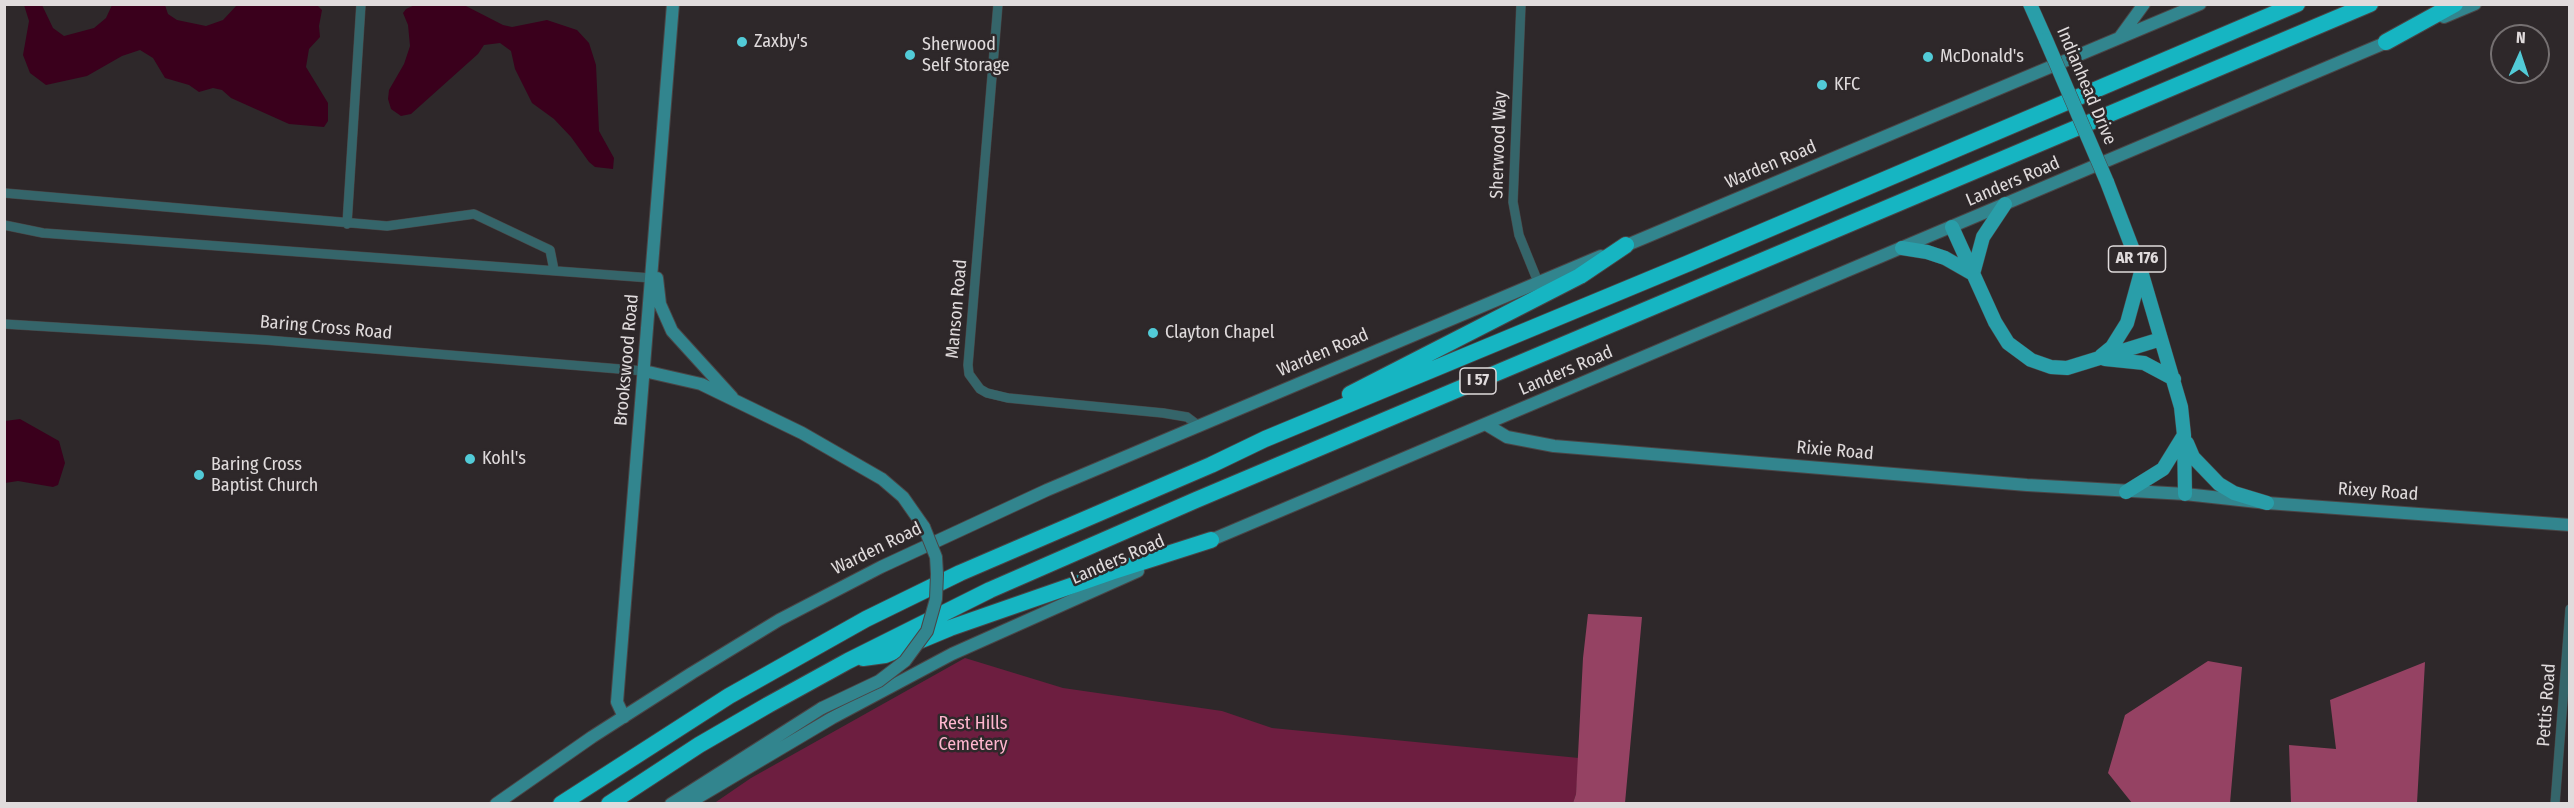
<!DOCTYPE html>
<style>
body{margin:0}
#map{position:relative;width:2574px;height:808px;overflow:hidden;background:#2e282a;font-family:"Fira Sans Condensed",sans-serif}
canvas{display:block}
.frame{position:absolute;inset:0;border:6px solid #e0dbdc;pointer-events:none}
.north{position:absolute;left:2490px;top:24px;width:60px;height:60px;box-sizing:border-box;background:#2e282a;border:2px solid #757071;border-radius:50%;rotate:3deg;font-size:16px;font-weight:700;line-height:24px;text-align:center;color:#e0dbdc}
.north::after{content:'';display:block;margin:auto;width:21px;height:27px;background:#52cbd7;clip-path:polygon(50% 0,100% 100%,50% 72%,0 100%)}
</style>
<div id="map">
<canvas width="2574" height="808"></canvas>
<div class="frame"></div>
<div class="north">N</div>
</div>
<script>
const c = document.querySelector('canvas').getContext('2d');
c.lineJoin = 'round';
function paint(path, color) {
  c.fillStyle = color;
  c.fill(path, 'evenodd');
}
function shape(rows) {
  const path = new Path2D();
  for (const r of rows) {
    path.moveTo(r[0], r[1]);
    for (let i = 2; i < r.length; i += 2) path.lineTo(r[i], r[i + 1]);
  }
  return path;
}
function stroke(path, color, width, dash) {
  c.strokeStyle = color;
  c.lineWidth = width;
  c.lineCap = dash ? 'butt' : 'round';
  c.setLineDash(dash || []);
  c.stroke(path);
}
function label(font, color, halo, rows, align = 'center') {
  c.font = font + ' "Fira Sans Condensed",sans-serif';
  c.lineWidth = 5;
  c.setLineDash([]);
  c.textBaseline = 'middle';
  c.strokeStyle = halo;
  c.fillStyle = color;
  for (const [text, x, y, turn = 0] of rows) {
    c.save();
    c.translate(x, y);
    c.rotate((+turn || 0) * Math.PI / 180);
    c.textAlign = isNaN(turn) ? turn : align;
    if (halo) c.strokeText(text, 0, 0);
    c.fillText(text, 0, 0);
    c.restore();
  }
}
paint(shape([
 [965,658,1063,688,1222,711,1272,728,1579,758,1576,794,1573,803,713,804,751,778]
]), '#6d1e40');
paint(shape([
 [1588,614,1642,617,1625,803,1573,803,1576,794,1583,658],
 [2208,661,2242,667,2230,803,2132,803,2108,773,2125,715],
 [2425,662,2417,803,2291,803,2289,745,2336,749,2330,700]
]), '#954263');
paint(shape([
 [417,4,464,5,503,25,512,27,547,20,577,30,589,43,596,65,599,131,614,158,613,169,595,167,589,162,571,137,554,119,532,103,515,69,511,51,500,43,484,45,478,54,411,114,401,116,391,109,388,99,389,90,404,64,410,46,408,25,403,13,406,9],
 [24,5,42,5,53,28,64,36,94,28,106,18,112,5,165,5,168,14,177,20,206,26,223,20,237,5,317,5,322,10,319,26,320,37,309,49,306,67,328,103,328,121,324,127,289,124,231,98,222,90,213,88,199,92,189,85,165,78,153,58,140,50,122,56,87,76,46,85,30,73,23,55,29,21],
 [20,419,59,441,65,463,58,485,53,487,18,481,5,483,5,421]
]), '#3a001c');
const street = shape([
 [998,4,968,365,969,374,980,389,987,393,1008,398,1163,413,1187,417,1199,426],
 [1521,4,1513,202,1519,235,1538,282],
 [4,193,387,226,474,214,550,250,554,270],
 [347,224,361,4],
 [4,225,43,233,651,278],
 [4,324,266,340,644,371],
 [2555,804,2570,609]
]);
const secondary = shape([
 [2444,17,2475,4],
 [2120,37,2144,4],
 [1620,248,2200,4],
 [657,278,660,304,672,331,732,397],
 [644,371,701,384,802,433,882,479,903,497,924,527],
 [1487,425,1507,437,1554,446,2027,485,2185,494,2267,503,2570,525],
 [1204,543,2392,40],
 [624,717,617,702,673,4],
 [496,804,592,737,692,673,779,620,881,567,1047,490,1601,256],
 [671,804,822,708],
 [687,804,832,718,952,654,1138,571]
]);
const primary = shape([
 [2030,4,2046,40],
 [2107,182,2141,271,2181,407,2184,435,2185,494],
 [1952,227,1995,322,2008,343,2031,360,2051,367,2067,368,2161,339],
 [1902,248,1927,252,1945,258,1973,274,1983,237,2005,204],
 [2101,356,2112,347,2127,323,2141,272],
 [2105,359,2144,363,2174,379],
 [2187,443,2193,457,2219,484,2234,493,2267,503],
 [2126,492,2163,469,2184,435]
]);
const highway = shape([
 [2386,42,2455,4],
 [1350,394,1580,276,1626,245],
 [863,658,885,655,950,628,1111,572,1211,540],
 [561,804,729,696,866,619,960,573,1211,465,1265,439,1689,263,2297,4],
 [609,804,699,745,768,705,848,661,990,590,1196,500,2370,4]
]);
stroke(street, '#4a4546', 10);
stroke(secondary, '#4a4546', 14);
stroke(primary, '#4a4546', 15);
stroke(highway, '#4a4546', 18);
stroke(street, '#35656a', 9);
stroke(secondary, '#32858e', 12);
stroke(primary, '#299ea9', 14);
stroke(highway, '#16b5c2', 16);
const secondaryBridge = shape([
 [822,708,879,681,905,661,927,631,936,599,937,574,936,557,924,527]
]);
const primaryBridge = shape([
 [2046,40,2107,182]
]);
stroke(secondaryBridge, '#4a4546', 14, []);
stroke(primaryBridge, '#4a4546', 15, []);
stroke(secondaryBridge, '#32858e', 12);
stroke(primaryBridge, '#299ea9', 14);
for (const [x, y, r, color] of [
 [742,42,6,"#52cbd7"],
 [910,55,6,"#52cbd7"],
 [1928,57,6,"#52cbd7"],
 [1822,85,6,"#52cbd7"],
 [1153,333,6,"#52cbd7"],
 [470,459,6,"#52cbd7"],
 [199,475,6,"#52cbd7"]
]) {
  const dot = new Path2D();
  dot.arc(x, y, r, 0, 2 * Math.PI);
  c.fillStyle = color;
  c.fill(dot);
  stroke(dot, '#2e282a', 2);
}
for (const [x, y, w] of [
 [2137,259,57],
 [1478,381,36]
]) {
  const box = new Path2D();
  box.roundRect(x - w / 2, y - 13, w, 26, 4.5);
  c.fillStyle = '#2e282a';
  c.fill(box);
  stroke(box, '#e0dbdc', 1.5);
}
label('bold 16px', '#e0dbdc', null, [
 ["AR 176",2137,259],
 ["I 57",1478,381]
]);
label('18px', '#e0dbdc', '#2e282a', [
 ["Zaxby's",754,42],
 ["Sherwood",922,45],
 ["Self Storage",922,66],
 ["McDonald's",1940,57],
 ["KFC",1834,85],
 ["Clayton Chapel",1165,333],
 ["Kohl's",482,459],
 ["Baring Cross",211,465],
 ["Baptist Church",211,486]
], 'left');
label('18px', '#e0dbdc', '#2e282a', [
 ["Indianhead Drive",2086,86,67],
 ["Sherwood Way",1499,145,-88],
 ["Warden Road",1771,165,-23],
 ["Landers Road",2013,182,-23],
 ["Manson Road",957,309,-85],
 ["Baring Cross Road",326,328,5],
 ["Warden Road",1323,353,-23],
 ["Brookswood Road",627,360,-85],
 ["Landers Road",1566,371,-23],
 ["Rixie Road",1835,451,5],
 ["Rixey Road",2378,492,4],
 ["Warden Road",877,549,-26],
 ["Landers Road",1118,560,-23],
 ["Pettis Road",2547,705,-86]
]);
label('18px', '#feb6ce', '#2e282a', [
 ["Rest Hills",973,724],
 ["Cemetery",973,745]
]);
</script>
